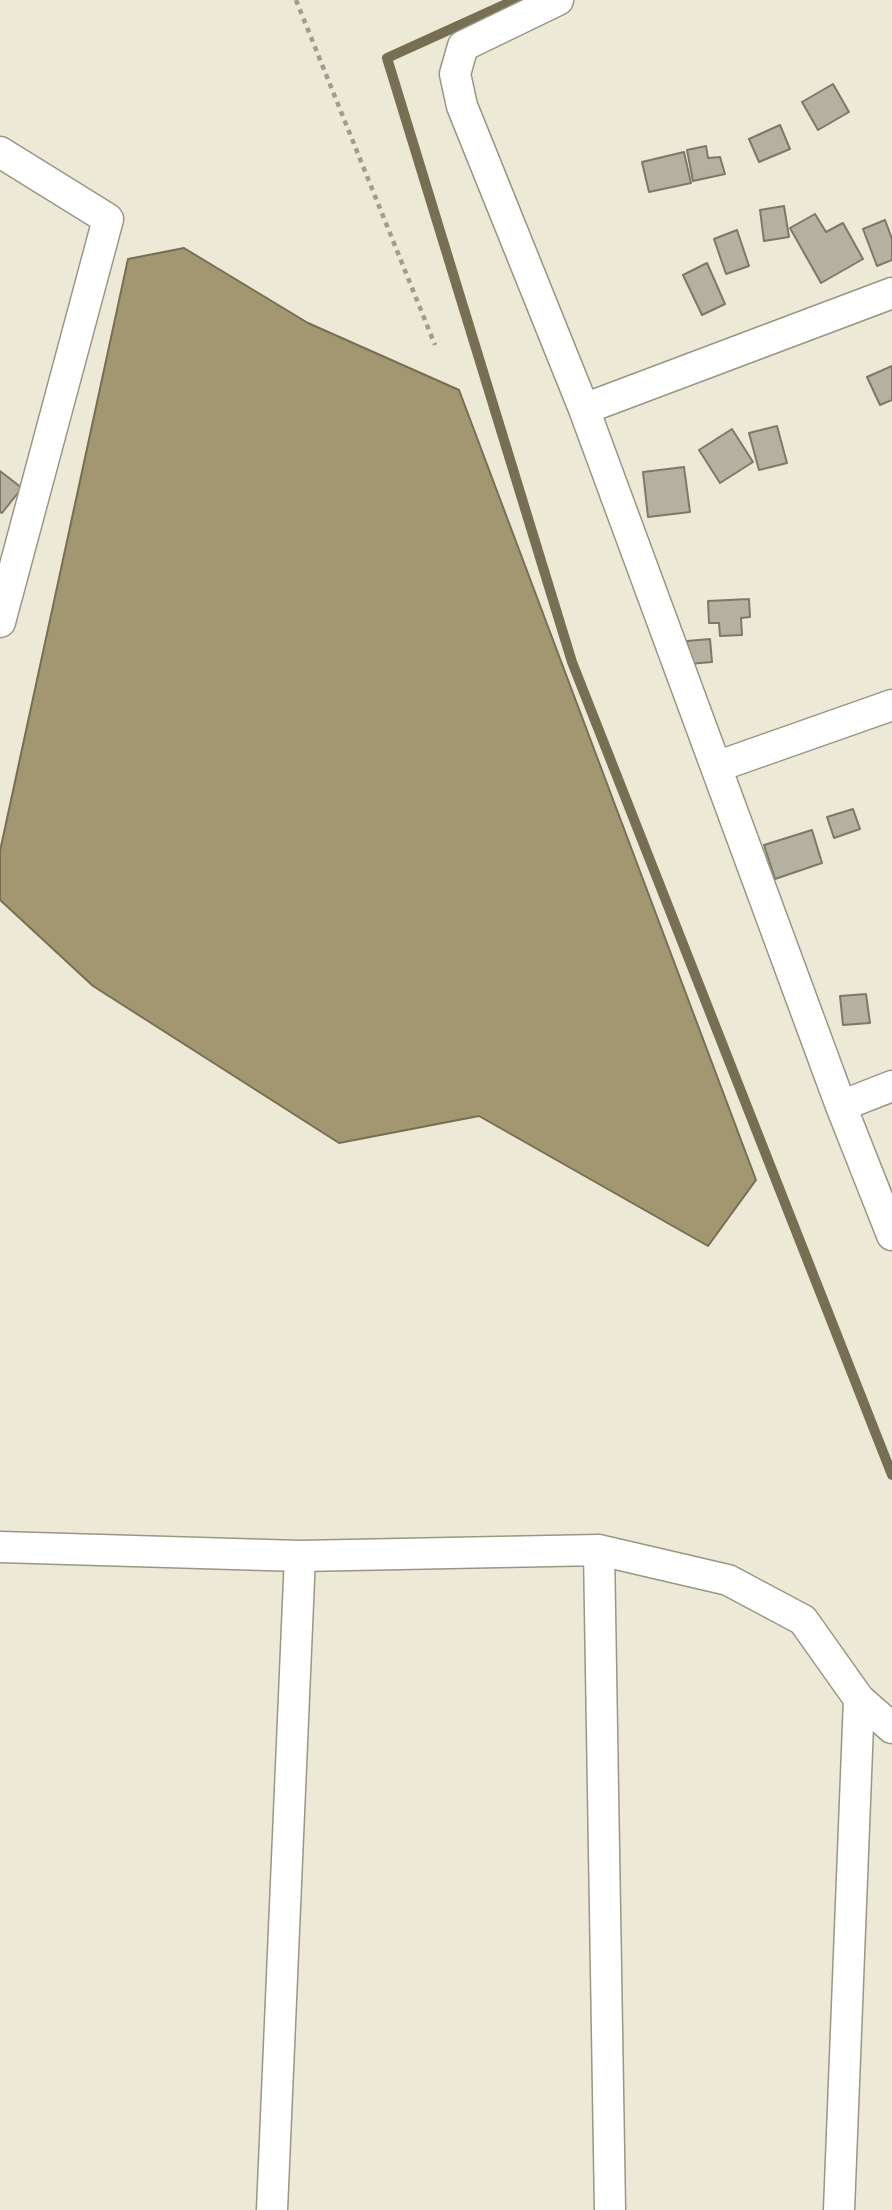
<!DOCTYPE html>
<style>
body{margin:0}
canvas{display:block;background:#ede9d7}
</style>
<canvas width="892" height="2210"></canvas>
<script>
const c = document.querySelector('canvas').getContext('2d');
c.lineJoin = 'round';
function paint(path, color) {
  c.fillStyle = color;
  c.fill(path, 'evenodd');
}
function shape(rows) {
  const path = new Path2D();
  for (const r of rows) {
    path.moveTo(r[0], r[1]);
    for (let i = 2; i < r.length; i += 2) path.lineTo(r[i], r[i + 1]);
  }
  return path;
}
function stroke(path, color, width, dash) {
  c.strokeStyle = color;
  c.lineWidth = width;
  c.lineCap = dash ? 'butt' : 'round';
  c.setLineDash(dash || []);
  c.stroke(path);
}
const water = shape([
 [184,248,308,323,459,390,756,1180,708,1246,479,1116,339,1143,93,986,0,900,0,851,128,259,184,248]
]);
paint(water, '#a29771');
stroke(water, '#776f53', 2);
stroke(shape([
 [515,0,387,58,572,662,892,1475]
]), '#776f53', 10);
const building = shape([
 [833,84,849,112,818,130,802,102,833,84],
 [780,125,790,149,759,162,749,139,780,125],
 [706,146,708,158,720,157,725,174,693,181,687,150,706,146],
 [684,152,691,183,649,192,642,162,684,152],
 [784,206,789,237,764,241,760,210,784,206],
 [815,214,826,232,843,223,863,259,821,283,790,228,815,214],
 [885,220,892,239,892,260,877,266,863,229,885,220],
 [737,230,749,266,726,274,714,239,737,230],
 [707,263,725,304,702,315,683,275,707,263],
 [892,366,892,400,880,405,867,377,892,366],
 [777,426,787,463,759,470,749,433,777,426],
 [732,429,753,462,720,483,699,450,732,429],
 [684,467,690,512,648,517,643,472,684,467],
 [0,471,22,488,2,513,0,512,0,471],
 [749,599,750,617,741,618,742,635,720,636,719,623,709,623,708,601,749,599],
 [710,639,712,662,689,664,687,641,710,639],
 [853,809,860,829,834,838,827,817,853,809],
 [812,830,822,863,775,879,764,845,812,830],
 [866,994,870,1023,843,1025,840,996,866,994]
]);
paint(building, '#b5b1a0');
stroke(building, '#7d7868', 2);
const street = shape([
 [558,0,463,46,455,74,462,106,584,409,841,1106,892,1235],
 [0,152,108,219,0,622],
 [584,409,892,293],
 [716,767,892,705],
 [841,1106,892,1086],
 [0,1547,300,1556,599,1550,728,1580,803,1620,859,1699,892,1728],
 [599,1550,610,2210],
 [272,2210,300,1556],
 [839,2210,859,1699]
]);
stroke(street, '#9a9685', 33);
stroke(shape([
 [296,0,435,345]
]), '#a09d8f', 4.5, [5, 5]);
stroke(street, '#fff', 30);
</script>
